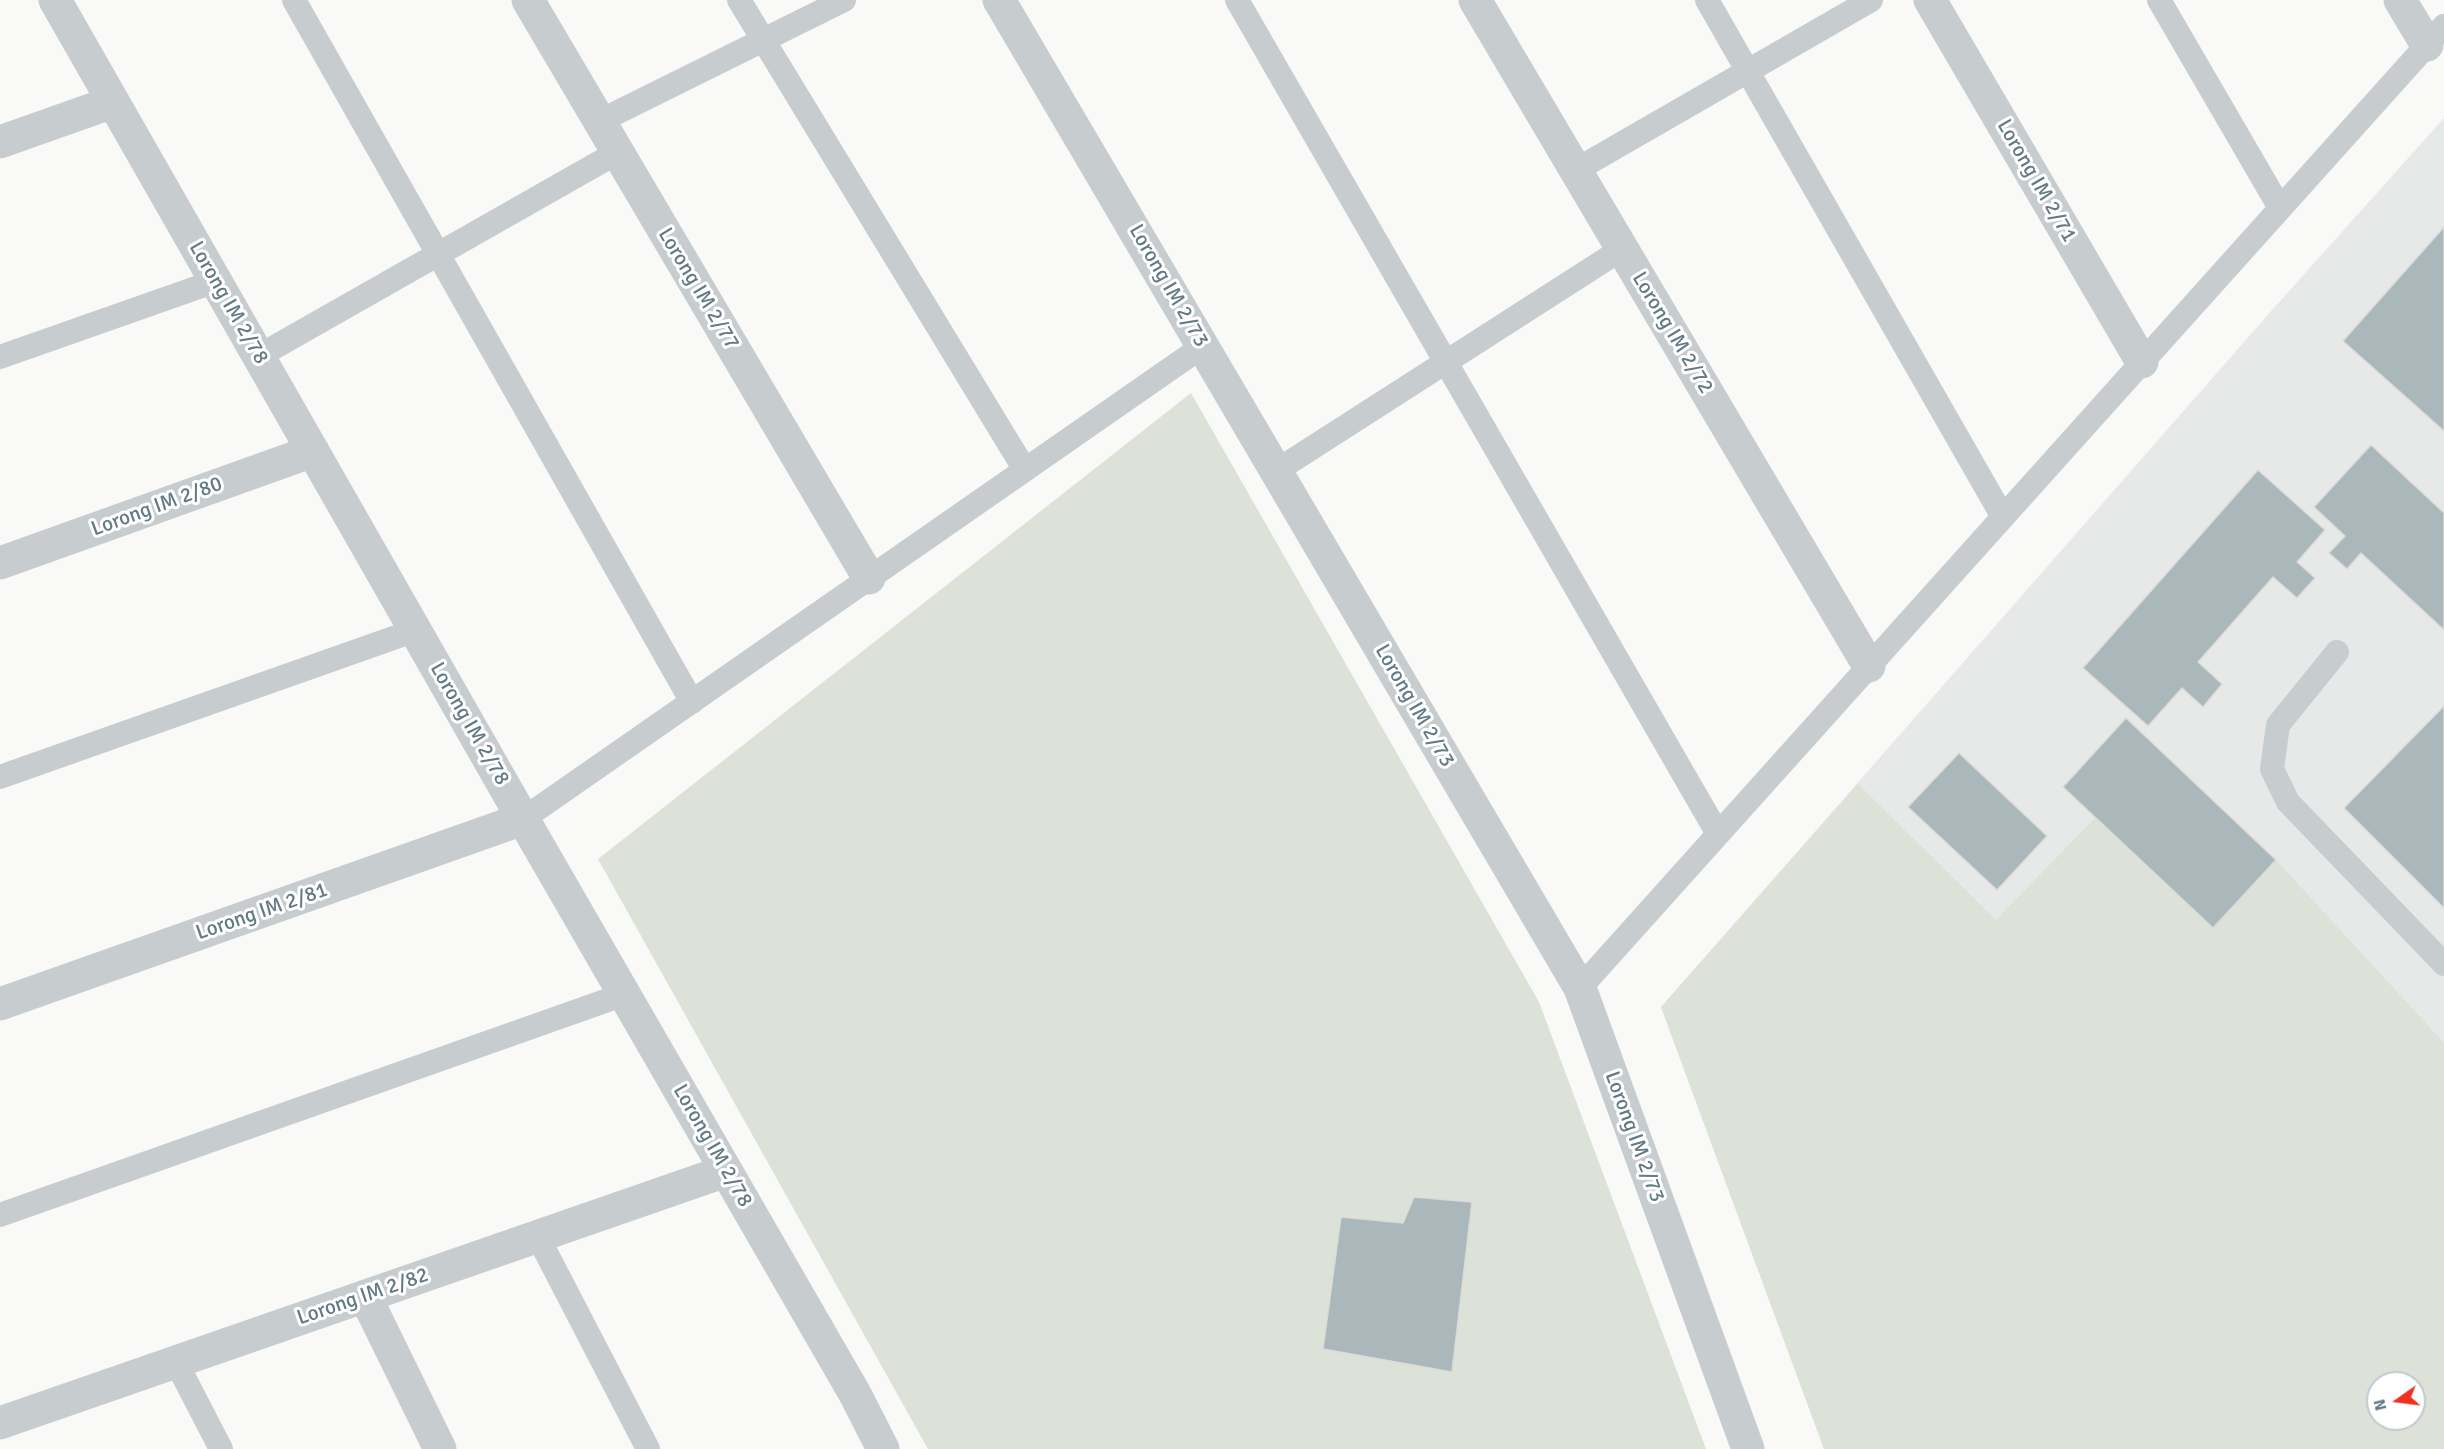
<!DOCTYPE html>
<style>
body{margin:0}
#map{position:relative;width:2444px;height:1449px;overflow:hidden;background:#f9f9f7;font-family:Signika,sans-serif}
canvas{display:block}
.north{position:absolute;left:2366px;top:1371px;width:60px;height:60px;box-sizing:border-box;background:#fff;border:2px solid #c0cace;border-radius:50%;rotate:256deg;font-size:16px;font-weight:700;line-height:24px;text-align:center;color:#627a84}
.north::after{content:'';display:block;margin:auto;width:21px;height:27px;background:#ef3121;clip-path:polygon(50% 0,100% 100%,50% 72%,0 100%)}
</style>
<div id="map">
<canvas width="2444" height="1449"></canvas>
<div class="north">N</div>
</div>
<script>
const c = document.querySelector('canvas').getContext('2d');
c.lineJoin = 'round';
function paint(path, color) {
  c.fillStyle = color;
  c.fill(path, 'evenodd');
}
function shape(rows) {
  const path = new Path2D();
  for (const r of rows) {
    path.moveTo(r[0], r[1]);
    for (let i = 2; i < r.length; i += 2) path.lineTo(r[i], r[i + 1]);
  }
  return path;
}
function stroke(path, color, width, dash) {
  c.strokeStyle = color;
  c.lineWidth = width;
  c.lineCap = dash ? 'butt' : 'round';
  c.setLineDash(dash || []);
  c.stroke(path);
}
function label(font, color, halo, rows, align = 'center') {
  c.font = font + ' Signika,sans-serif';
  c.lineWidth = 6;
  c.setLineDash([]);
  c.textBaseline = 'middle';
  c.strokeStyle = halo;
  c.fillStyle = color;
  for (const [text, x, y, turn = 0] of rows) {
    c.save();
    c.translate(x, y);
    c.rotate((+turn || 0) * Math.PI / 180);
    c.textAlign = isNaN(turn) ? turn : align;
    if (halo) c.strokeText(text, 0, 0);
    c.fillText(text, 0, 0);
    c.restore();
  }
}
paint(shape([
 [2444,118,2444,1449,1824,1449,1661,1007,2273,309],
 [2378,1383,2414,1383,2414,1419,2378,1419]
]), '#e7e9e8');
paint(shape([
 [1191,393,1539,1002,1706,1449,928,1449,598,859],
 [1858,784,1996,920,2095,818,2212,928,2276,860,2444,1043,2444,1449,1824,1449,1661,1007],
 [2378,1383,2414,1383,2414,1419,2378,1419]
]), '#dce2d7');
const building = shape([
 [2444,227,2444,431,2343,341,2444,227],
 [2371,445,2444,513,2444,630,2361,553,2347,569,2329,553,2345,536,2314,507,2371,445],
 [2258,470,2325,530,2297,562,2315,578,2297,598,2273,577,2198,662,2222,684,2203,707,2182,688,2148,726,2083,668,2258,470],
 [2444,706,2444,908,2344,808,2444,706],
 [2126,718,2276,860,2213,928,2063,787,2126,718],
 [1959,753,2047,836,1997,890,1908,807,1959,753],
 [1414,1197,1472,1202,1452,1372,1323,1349,1341,1217,1403,1223,1414,1197]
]);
paint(building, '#aab7bb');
stroke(building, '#dbdbd9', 1.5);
stroke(shape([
 [294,0,692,702],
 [739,0,1025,470],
 [1237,0,1718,834],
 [1707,0,2003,517],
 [2159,0,2280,208],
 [600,121,844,0],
 [1576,170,1871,0],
 [259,356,618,152],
 [0,357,216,281],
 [1276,471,1622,249],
 [2337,652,2278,725,2272,769,2288,802,2444,964],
 [0,777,416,630],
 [523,819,1203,346],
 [1580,988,2444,26],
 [0,1215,625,994],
 [538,1237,648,1449],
 [176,1362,221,1449]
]), '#c7cccf', 24);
stroke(shape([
 [55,0,523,819,855,1394,883,1449],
 [528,0,869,578],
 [999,0,1580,988,1748,1449],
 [1475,0,1869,666],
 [1930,0,2142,362],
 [2400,0,2427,45],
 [0,142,113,102],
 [0,563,313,451],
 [0,1004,523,819],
 [365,1296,440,1449],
 [0,1423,726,1171]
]), '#c7cccf', 33);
label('21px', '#627a84', '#fff', [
 ["Lorong IM 2/71",2036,181,60],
 ["Lorong IM 2/73",1168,286,60],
 ["Lorong IM 2/77",698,289,59],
 ["Lorong IM 2/78",228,303,60],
 ["Lorong IM 2/72",1672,333,59],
 ["Lorong IM 2/80",157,507,-20],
 ["Lorong IM 2/73",1414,706,60],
 ["Lorong IM 2/78",469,724,60],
 ["Lorong IM 2/81",262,912,-19],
 ["Lorong IM 2/73",1634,1137,70],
 ["Lorong IM 2/78",712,1146,60],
 ["Lorong IM 2/82",363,1297,-19]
]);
</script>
